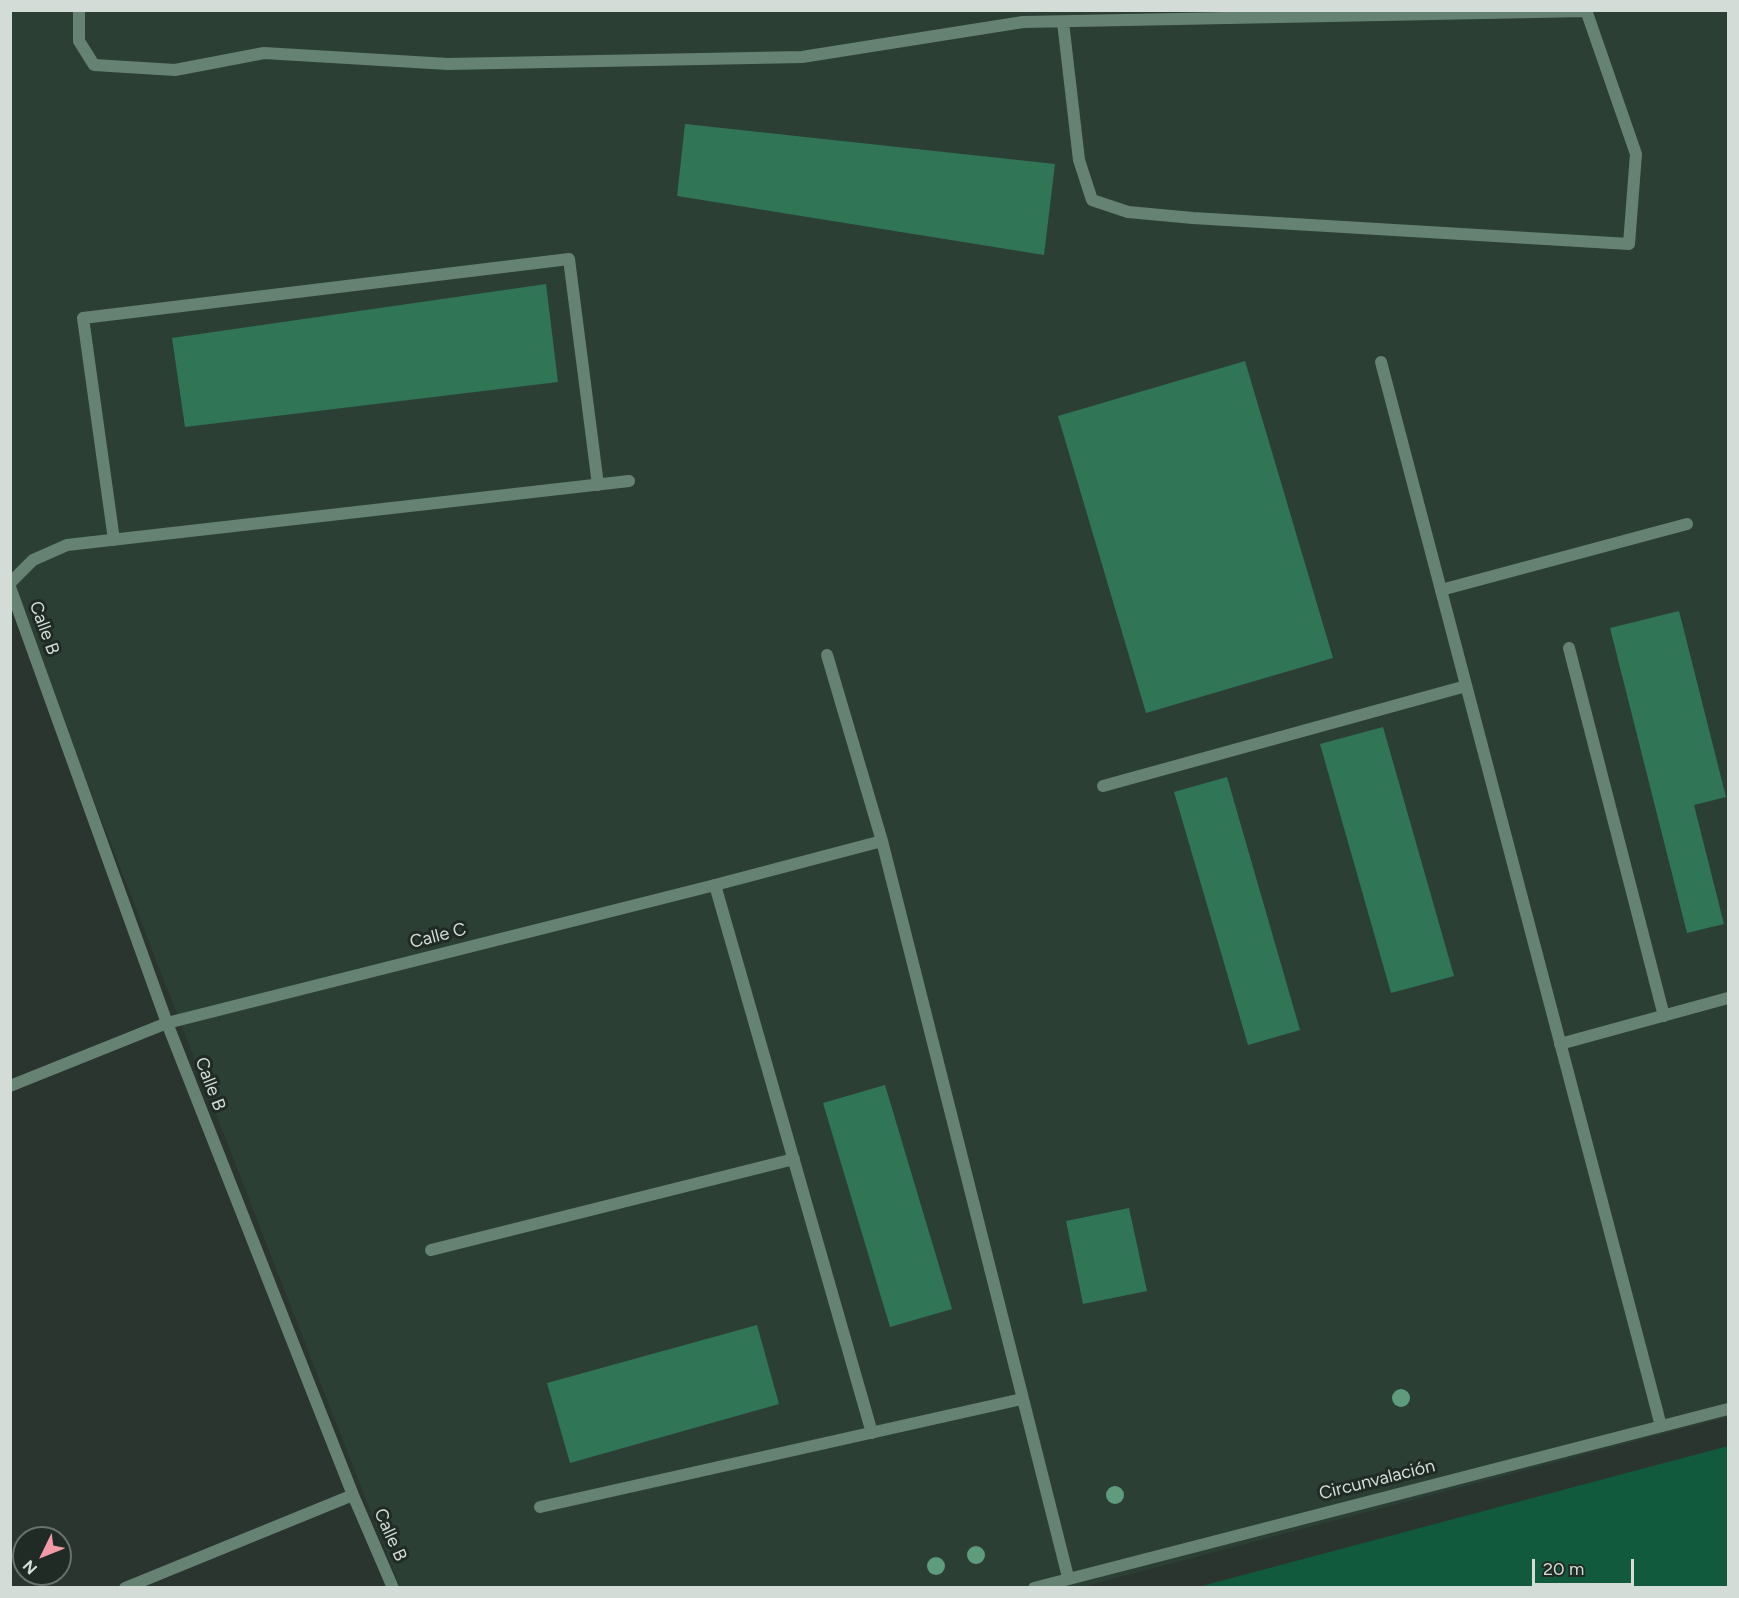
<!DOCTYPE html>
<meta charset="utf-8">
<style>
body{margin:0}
#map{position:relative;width:1739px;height:1598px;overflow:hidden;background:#29352e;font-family:Figtree,sans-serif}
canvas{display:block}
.frame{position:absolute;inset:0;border:12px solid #d4dcd8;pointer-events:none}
.north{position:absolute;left:12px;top:1526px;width:60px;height:60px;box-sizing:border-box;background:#1f2b24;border:2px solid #67726c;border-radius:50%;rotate:227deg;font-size:16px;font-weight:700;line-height:24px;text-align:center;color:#d4dcd8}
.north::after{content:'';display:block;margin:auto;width:21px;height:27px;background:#f49aa6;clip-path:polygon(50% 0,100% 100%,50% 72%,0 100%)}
.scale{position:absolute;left:1532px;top:1559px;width:102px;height:27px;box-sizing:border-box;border:3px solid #d4dcd8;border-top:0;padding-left:8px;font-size:18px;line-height:21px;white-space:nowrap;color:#d4dcd8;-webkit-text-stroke:4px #1f2b24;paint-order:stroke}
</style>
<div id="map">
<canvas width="1739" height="1598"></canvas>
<div class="frame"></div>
<div class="north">N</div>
<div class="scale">20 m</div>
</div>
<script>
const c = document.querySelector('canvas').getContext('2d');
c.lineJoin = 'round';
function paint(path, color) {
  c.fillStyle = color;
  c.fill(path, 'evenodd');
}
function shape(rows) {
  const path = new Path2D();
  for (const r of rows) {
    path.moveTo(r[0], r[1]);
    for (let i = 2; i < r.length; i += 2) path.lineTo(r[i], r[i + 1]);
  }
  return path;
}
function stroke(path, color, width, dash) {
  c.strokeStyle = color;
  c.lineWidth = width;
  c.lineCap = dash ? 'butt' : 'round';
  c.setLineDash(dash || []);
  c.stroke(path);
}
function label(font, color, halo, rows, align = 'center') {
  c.font = font + ' Figtree,sans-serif';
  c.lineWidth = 6;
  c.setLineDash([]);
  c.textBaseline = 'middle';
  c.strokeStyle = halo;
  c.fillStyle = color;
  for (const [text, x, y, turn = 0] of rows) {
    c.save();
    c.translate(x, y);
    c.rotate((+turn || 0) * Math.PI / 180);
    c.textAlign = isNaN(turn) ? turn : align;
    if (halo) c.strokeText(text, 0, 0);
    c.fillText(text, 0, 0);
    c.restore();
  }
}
paint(shape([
 [11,11,1728,11,1728,1417,1082,1587,400,1587,11,587]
]), '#2c3f35');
paint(shape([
 [1728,1446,1728,1587,1198,1587]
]), '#125a3e');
paint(shape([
 [685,124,1055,164,1044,255,677,196],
 [546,284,558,382,185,427,172,338],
 [1245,361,1333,658,1146,713,1058,416],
 [1679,611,1726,797,1694,805,1724,924,1687,933,1610,628],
 [1383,727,1454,976,1391,993,1320,744],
 [1227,777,1300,1030,1248,1045,1174,792],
 [885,1085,952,1309,890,1327,823,1103],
 [1129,1208,1147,1291,1083,1304,1066,1221],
 [757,1325,779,1404,570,1463,547,1383]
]), '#307556');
stroke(shape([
 [79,10,79,41,94,65,175,70,264,53,448,64,802,57,1023,22,1586,11],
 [1063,22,1079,160,1092,200,1128,212,1193,218,1629,244,1636,154,1586,10],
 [114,540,83,318,569,259,598,485],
 [10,583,33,560,67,545,629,481],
 [1441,590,1687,524],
 [1569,648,1664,1016],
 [1103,786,1466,686],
 [715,885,872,1433],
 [1560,1044,1728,998],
 [431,1250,794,1159],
 [540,1507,1022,1399]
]), '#668273', 12);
stroke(shape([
 [1381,362,1661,1426],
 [10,587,167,1023,353,1495,393,1588],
 [827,655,882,841,1068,1577],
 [10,1086,167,1023,715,885,882,841],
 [125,1588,353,1495]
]), '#668273', 12);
stroke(shape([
 [1034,1588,1728,1409]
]), '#668273', 12);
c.fillStyle = '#5f9b7d';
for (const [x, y] of [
 [1401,1398],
 [1115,1495],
 [976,1555],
 [936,1566]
]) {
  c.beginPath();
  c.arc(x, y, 9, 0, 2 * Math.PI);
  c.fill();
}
label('18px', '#d4dcd8', '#1f2b24', [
 ["Calle B",44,628,70],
 ["Calle C",438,936,-14],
 ["Calle B",210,1084,69],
 ["Circunvalación",1377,1480,-14],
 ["Calle B",390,1535,66]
]);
</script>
